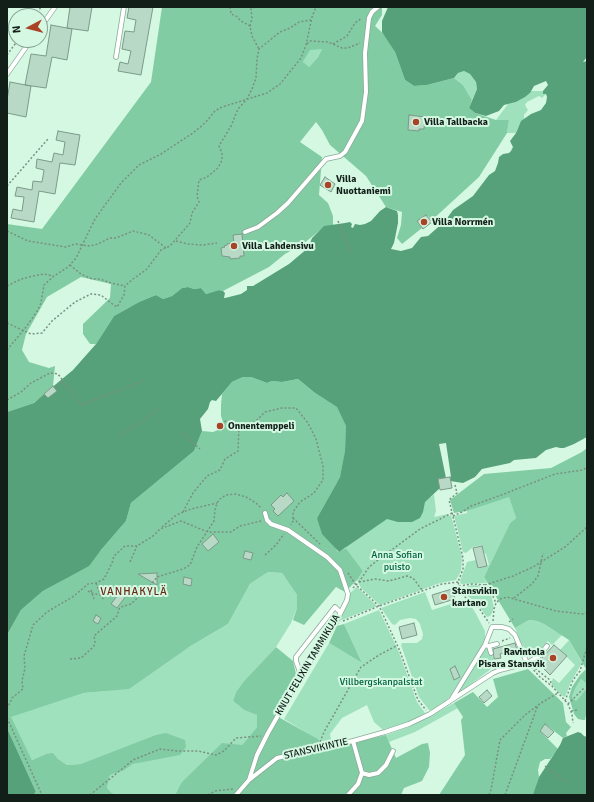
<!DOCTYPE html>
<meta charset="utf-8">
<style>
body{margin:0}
#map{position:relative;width:594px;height:802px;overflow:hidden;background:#d5f8e3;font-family:Signika,sans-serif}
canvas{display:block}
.frame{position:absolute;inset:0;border:8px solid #121f18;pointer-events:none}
.north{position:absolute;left:8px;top:8px;width:40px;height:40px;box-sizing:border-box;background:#d5f8e3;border:1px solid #87a192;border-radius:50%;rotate:263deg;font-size:11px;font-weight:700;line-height:16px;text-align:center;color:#121f18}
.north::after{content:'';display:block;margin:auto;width:14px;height:18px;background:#aa4225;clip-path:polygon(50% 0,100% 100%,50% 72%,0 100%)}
</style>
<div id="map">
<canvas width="594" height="802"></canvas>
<div class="frame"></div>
<div class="north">N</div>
</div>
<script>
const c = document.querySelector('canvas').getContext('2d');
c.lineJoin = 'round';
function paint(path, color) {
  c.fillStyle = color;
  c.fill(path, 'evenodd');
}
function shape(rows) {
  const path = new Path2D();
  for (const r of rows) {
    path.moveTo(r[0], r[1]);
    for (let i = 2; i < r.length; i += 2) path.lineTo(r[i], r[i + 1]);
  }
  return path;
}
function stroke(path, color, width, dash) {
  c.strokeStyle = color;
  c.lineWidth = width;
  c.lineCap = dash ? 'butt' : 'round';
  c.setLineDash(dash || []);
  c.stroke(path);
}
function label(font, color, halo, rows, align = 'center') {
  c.font = font + ' Signika,sans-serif';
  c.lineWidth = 4;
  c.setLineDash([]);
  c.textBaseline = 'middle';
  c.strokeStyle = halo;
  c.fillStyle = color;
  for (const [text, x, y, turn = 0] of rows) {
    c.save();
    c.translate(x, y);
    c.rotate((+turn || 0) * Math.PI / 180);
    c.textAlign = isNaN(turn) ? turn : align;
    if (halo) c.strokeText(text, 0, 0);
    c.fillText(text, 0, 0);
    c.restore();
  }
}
paint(shape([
 [310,49,322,49,318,57,308,68,303,62],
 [464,71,470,74,476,82,477,89,472,100,463,85,454,78,458,73],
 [530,91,543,91,544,94,546,94,542,98,539,96,527,102,525,105,528,110,524,115,524,120,519,125,516,133,507,133,509,120,496,120,508,104,516,102,530,93],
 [323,380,431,497,434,494,436,511,434,517,448,514,449,516,451,515,462,557,461,571,456,580,440,583,380,605,361,588,357,580,363,571,346,548],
 [509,496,516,518,510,523,484,577,487,583,461,584,460,581,467,562,476,560,478,569,489,565,486,554,484,553,482,545,473,547,466,553,463,552,454,516,467,513,467,511],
 [268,572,282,573,297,595,297,608,291,623,276,647,244,681,236,692,233,701,244,710,258,715,257,727,242,745,181,783,175,795,117,795,112,793,107,788,110,775,123,771,133,764,149,760,67,765,57,758,46,754,32,760,10,717,84,693,106,691,189,647,228,624,250,584],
 [472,585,485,586,490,592,492,599,494,608,491,615,488,617,486,616,477,603,463,593,463,588],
 [357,587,377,606,339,621,350,593],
 [425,592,432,610,457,602,464,602,469,603,475,612,485,631,485,641,451,695,446,701,432,710,429,710,419,697,401,645,402,643,417,643,422,639,423,634,420,624,416,619,410,618,400,620,395,625,392,624,381,608],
 [379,610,398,650,417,702,425,713,407,723,383,730,374,722,367,705,342,718,330,734,332,744,321,746,317,739,284,719,329,643,362,663,344,624],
 [529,620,537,621,544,624,562,635,552,645,548,641,537,653,529,654,521,643,515,628],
 [569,640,582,663,571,682,565,697,561,695,552,685,552,681,553,678,559,683,575,665,560,650],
 [490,647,495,666,455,696,485,648],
 [581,679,587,684,587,688,576,701,572,697,576,687],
 [454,703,458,708,415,732,389,742,386,735,411,726]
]), '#a0e1bd');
paint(shape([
 [162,7,382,7,382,15,375,26,385,35,395,52,405,80,414,86,427,85,454,78,463,85,472,100,469,108,475,113,496,120,509,120,507,133,479,177,431,221,429,217,426,215,417,221,422,228,402,244,397,238,401,225,402,212,386,207,366,176,330,145,322,130,316,122,300,142,322,157,319,195,328,203,333,216,333,226,324,227,303,244,285,254,269,267,223,291,219,290,206,294,201,288,194,289,188,287,182,288,172,296,163,299,156,295,139,302,114,316,96,344,90,344,83,334,83,324,110,298,111,284,81,277,47,297,26,334,22,350,29,362,49,368,55,366,53,386,34,403,7,412,7,224,42,229,151,82],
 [322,49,318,57,309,67,303,62,310,50],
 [243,377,251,377,267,383,272,381,282,382,298,379,315,393,337,407,346,426,345,451,340,477,317,518,338,552,346,548,363,571,357,580,345,592,336,587,304,625,293,620,297,608,297,595,282,573,268,572,250,584,228,624,189,647,129,689,84,693,11,717,32,760,46,754,53,753,57,758,67,765,81,764,156,735,166,733,185,740,186,747,180,755,133,764,123,771,110,775,107,788,112,793,117,795,33,795,36,792,7,728,7,635,21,610,43,591,61,581,101,550,126,521,131,503,194,451,202,431,213,432,223,428,224,425,221,416,221,405,222,394,232,382],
 [587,448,587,684,581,679,576,687,572,697,576,701,587,688,587,710,585,720,583,720,578,719,574,714,569,697,572,687,580,675,586,669,569,640,544,624,537,621,529,620,515,628,484,577,510,523,516,518,509,497,467,511,454,513,450,500,484,474,551,468,582,452],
 [344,624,362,663,329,643,337,626],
 [276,647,293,661,296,674,273,714,318,739,323,750,386,735,396,758,422,744,428,743,430,753,429,767,422,781,404,788,401,795,175,795,181,783,222,743,242,745,257,727,257,715,244,710,233,701,236,692,244,681],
 [528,669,563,703,566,722,571,727,566,733,567,736,563,738,545,724,540,731,558,749,550,759,545,759,540,762,538,770,539,777,534,795,439,795,465,755,461,720,463,717,454,703,473,692,487,707,498,697,493,679]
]), '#82cca3');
paint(shape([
 [388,7,587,7,587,57,583,62,587,61,587,437,574,444,564,448,560,448,556,447,546,450,536,458,514,460,510,463,482,469,475,477,463,483,450,481,450,477,438,479,440,488,425,502,423,512,420,518,412,522,398,522,387,519,339,552,322,534,317,518,340,477,345,451,346,426,337,407,315,393,298,379,282,382,272,381,267,383,251,377,243,377,232,382,216,401,212,400,210,402,208,409,200,419,202,431,194,451,131,503,126,521,101,550,89,566,43,591,21,610,7,635,7,412,34,403,44,394,73,370,96,344,114,316,139,302,156,295,163,299,172,296,182,288,188,287,194,289,201,288,206,294,219,290,223,291,225,293,224,298,225,298,241,294,247,290,247,286,253,286,289,264,308,248,312,238,324,226,345,223,350,222,352,224,351,227,353,228,355,224,360,225,365,224,371,221,380,211,386,207,397,211,398,215,398,223,394,243,391,249,401,251,412,248,421,237,428,236,445,221,453,210,473,196,489,175,495,171,498,163,499,157,503,154,509,153,511,151,513,147,510,141,516,133,521,121,531,114,541,110,546,103,547,97,546,94,543,94,543,91,548,85,546,81,534,86,530,93,525,97,516,102,504,105,499,111,486,116,475,113,469,108,477,89,476,82,470,74,464,71,458,73,454,78,427,85,414,86,405,80,395,52,382,32,382,21],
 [7,728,36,792,33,795,7,795],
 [578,732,581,733,584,736,587,737,587,795,533,795,539,777,560,745,563,738]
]), '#57a17a');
paint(shape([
 [446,443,451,477,446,478,439,444]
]), '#d5f8e3');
const building = shape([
 [70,7,92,7,88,31,67,28,70,7],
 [129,7,153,7,141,75,118,71,120,62,128,64,131,51,122,49,125,31,134,32,136,20,127,18,129,7],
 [51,25,72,29,67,60,52,57,46,88,25,85,31,54,46,56,51,25],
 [10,82,31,86,26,117,7,113,7,100,10,82],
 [409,115,425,117,424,129,419,129,419,131,408,130,409,115],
 [58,131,80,135,75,165,60,163,55,194,39,191,34,222,11,218,13,209,22,211,24,197,15,196,17,187,32,190,33,181,42,182,44,170,36,168,37,159,52,162,54,153,63,155,65,142,56,140,58,131],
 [325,177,335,184,331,192,320,185,325,177],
 [426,215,432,222,423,229,417,221,426,215],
 [242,234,244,256,240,256,240,258,230,259,230,257,222,256,221,248,225,247,224,246,227,245,227,244,234,243,233,235,242,234],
 [53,386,57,391,48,398,44,394,53,386],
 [450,477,452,488,440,490,438,479,450,477],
 [287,493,294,501,278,516,273,511,275,509,271,505,281,495,283,497,287,493],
 [213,534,219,542,208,551,202,544,213,534],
 [482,546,487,566,478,568,473,548,482,546],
 [245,551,253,553,251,560,243,558,245,551],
 [157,573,157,585,138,574,157,573],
 [184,577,192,579,191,586,183,584,184,577],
 [452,589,455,599,435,605,432,595,452,589],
 [120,592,126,596,117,608,111,604,120,592],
 [96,615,101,618,98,624,93,621,96,615],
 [414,623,417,635,402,639,399,627,414,623],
 [515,643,517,650,500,654,501,658,494,659,493,649,515,643],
 [554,645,567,656,550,675,541,666,543,664,540,660,554,645],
 [455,666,460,677,454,680,450,669,455,666],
 [487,690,492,696,484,703,479,697,487,690],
 [545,724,554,732,548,738,540,731,545,724]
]);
paint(building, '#b7d9c5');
stroke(building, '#7b9b88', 1);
const lane = shape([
 [40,28,55,7],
 [116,57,124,7],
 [7,74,31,40],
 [245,232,258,227,277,213,288,203,326,159,340,156,345,152,362,121,366,92,365,53,369,18,372,12,378,7],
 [485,645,489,646,497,644],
 [489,646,491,653],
 [301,675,296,661,296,657,335,607,340,612],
 [451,700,485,645,492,627,502,627,509,629,515,635,527,663],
 [362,773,369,775,378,773,386,765,393,751],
 [249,780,257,755,268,733,301,675,335,624,347,600,348,594,340,570,327,557,288,530,271,524,267,520,265,513],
 [236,795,249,780,277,758,353,741,385,732,409,724,430,714,493,673,500,670,527,663,539,656,547,646],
 [348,795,358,784,362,773,353,741]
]);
stroke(lane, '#89aa97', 5.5);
stroke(shape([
 [230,7,231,14,236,16,241,21,250,26,252,36,259,49],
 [35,16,41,7],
 [250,26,252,18,251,9,255,7],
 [307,44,310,41,328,42,342,48,348,48,360,43],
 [333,44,347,36,355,23,362,18],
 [7,55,18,40],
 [7,186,48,139],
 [338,221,351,252],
 [7,231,28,241,66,247,75,244,90,246,98,244,110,238,116,238,133,231,149,235,166,248],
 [176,241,188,244,203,245,217,243],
 [70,265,81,274,92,279,100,279,111,283,125,286],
 [7,286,21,279,33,276,44,274,53,276],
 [7,323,31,334,42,333,52,321,75,302,91,294,101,295,111,303,117,307,124,295,125,286,133,279,147,269,161,250,170,246,190,223,192,213,199,202,197,196,199,180,207,177,218,168,222,160,222,153,219,146,231,126,238,109,247,99,252,89,256,78,257,59,259,49,280,32,290,28,299,22,311,20],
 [7,350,26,327,38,310,41,303,44,285,54,276,68,267,76,258,95,219,121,183,139,165,161,154,193,133,205,123,215,111,222,107,267,93,280,84,301,58,306,45,312,17,316,7],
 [54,388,64,381],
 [7,400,21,392,31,383,50,373,58,374,81,405,145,380],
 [221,424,226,421,229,421,239,427],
 [181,432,200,449],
 [118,437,159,409],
 [455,485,457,493,449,500,463,558,463,569,458,582,461,593,465,597,477,605,489,623],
 [183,512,193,493,207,476,220,470,225,459,238,451,239,427,255,422,265,412,282,408,296,408,308,423,316,439,323,466,323,480,314,493,300,502,293,512,293,521,291,525],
 [453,516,462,512,471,506,504,494,555,474,583,470,587,467],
 [293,518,320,544],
 [162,527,175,516,183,512,191,509,217,503],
 [265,555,276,545,284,534],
 [130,562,137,546],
 [348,573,356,585,379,606,399,649,418,700,426,710],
 [359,582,375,579,389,581,407,576,413,578,422,590],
 [96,583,99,591,103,599],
 [485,585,513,576,533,567,565,547,587,527],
 [459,586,472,584,485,585,490,590,496,603],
 [353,588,359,582,369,567,378,560,420,529,452,513],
 [91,590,94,599],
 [88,591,91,593,101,595],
 [514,598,532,584,538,576,543,553],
 [343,621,379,606,422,591,442,584,458,582],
 [493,621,494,609,496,603,500,599,507,597,556,611,583,614,587,613],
 [509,622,513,619],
 [502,641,510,638],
 [70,659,81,658,90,650,94,646,95,642,94,636,117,616,119,609,121,607,131,604,149,587,157,577,183,569,190,565,197,547,214,521,215,510,217,503,220,499,226,495,236,494,246,497,256,503,261,508],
 [532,666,550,680,552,685],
 [531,667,540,677,552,686,568,704,572,714,573,723],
 [565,701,573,680,580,671,587,647],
 [568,704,585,687],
 [7,709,12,698,23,689,22,681,25,668,24,656,33,625,47,612,74,596,88,584,96,583,104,579,112,563,114,556,125,546,137,546,153,536,160,529,181,521,208,532,231,532,240,526,261,521],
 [571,711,577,710],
 [7,718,42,795],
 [320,742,324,732,361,667,379,655,398,645],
 [545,766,567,782],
 [90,795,133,760,160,749,177,751,198,751,216,755,224,751,236,738,261,736],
 [208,795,215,791,233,789],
 [489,795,491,790,500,740,525,715,541,703,558,693],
 [505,795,538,705]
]), '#789082', 1.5, [2, 2]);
stroke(lane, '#fff', 4);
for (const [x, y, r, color] of [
 [416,122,4,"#aa4225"],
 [328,185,4,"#aa4225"],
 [424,222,4,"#aa4225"],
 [234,246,4,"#aa4225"],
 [220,426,4,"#aa4225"],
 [444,597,4,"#aa4225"],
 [553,658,4,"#aa4225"]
]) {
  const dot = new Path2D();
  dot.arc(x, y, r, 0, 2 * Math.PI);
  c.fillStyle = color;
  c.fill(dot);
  stroke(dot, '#d5f8e3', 1.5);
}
label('bold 10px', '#121f18', '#d5f8e3', [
 ["Villa Tallbacka",424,122],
 ["Villa",336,179],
 ["Nuottaniemi",336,191],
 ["Villa Norrmén",432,222],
 ["Villa Lahdensivu",242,246],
 ["Onnentemppeli",228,426],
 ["Stansvikin",452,591],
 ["kartano",452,603],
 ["Ravintola",545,652,"right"],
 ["Pisara Stansvik",545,664,"right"]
], 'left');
label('10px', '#01623e', '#d5f8e3', [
 ["Anna Sofian",397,555],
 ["puisto",397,567],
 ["Villbergskanpalstat",381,682]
]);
label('10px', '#121f18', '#d5f8e3', [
 ["KNUT FELIXIN TAMMIKUJA",308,665,-59],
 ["STANSVIKINTIE",316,749,-13]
]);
c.letterSpacing = '1px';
label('11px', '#692714', '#d5f8e3', [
 ["VANHAKYLÄ",134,592]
]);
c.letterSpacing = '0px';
</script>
